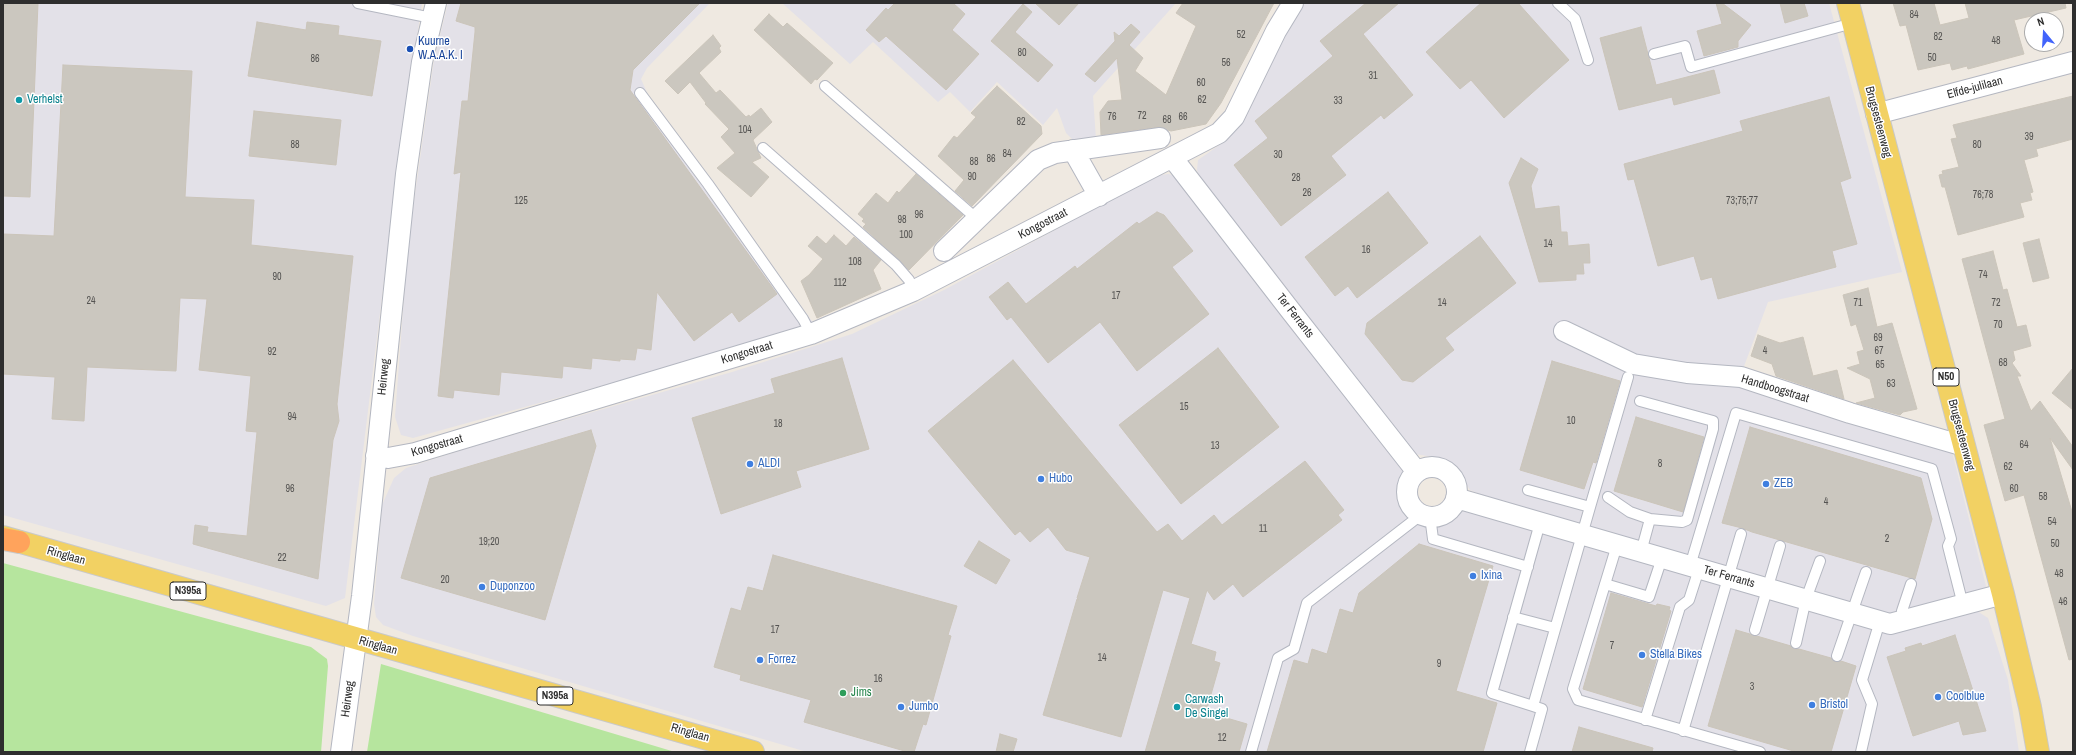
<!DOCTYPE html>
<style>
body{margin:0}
#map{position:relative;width:2076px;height:755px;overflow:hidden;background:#efe9e1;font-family:"Archivo Narrow",sans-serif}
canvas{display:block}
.frame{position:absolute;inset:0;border:4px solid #2e2e2e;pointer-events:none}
.north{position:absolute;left:2024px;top:12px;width:40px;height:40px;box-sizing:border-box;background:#fff;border:1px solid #ababab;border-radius:50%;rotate:342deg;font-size:11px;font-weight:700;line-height:16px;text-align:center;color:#2e2e2e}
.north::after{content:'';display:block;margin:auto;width:14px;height:18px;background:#4264fb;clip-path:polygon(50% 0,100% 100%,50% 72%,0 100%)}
</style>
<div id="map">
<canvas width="2076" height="755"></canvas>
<div class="frame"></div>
<div class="north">N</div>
</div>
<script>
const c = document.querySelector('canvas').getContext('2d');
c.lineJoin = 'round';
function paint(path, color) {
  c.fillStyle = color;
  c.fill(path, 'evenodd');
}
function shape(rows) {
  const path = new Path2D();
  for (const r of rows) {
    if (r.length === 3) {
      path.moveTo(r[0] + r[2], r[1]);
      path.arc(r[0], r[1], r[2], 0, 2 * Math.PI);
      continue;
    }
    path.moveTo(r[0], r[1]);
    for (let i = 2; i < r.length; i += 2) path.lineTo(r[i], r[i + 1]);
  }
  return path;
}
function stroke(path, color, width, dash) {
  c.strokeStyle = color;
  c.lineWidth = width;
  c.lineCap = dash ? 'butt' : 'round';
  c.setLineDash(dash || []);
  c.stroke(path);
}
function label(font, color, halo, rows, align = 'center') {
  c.font = font + ' "Archivo Narrow",sans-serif';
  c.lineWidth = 3;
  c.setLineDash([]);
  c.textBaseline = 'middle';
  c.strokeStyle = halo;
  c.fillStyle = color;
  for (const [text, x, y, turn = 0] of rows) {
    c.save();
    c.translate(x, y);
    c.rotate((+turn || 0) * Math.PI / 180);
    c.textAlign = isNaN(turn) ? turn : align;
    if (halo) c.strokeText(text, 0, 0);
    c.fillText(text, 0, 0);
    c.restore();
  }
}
paint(shape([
 [3,3,422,3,400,150,345,598,326,606,3,515],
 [448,3,710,3,647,68,641,79,649,97,814,324,644,374,413,438,401,435,395,417,408,244,434,60],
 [782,3,1176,3,1093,96,1096,139,1073,140,1066,133,1057,108,1043,125,997,82,970,112,950,92,938,102,873,42,850,64],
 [1305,3,1829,3,1902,272,1768,302,1743,369,1948,436,1987,590,1891,617,1497,501,1470,490,1459,473,1450,463,1440,458,1415,454,1200,180,1197,170,1198,160,1228,139,1245,117,1282,41],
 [1168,174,1176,176,1400,464,1403,472,1401,497,1408,515,1417,521,1438,527,1451,520,1463,511,1609,550,1875,629,1977,611,1988,618,2008,680,2019,752,807,752,413,636,383,625,376,617,374,604,382,505,394,478,406,468,475,446,732,372,852,334,944,290,1155,176]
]), '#e3e1e8');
paint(shape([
 [3,563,311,647,327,659,328,666,321,752,3,752],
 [381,664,675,752,367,752]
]), '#b6e59e');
const building = shape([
 [3,3,38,3,30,197,3,196,3,3],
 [461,3,700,3,633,70,630,90,777,294,739,322,732,312,694,341,657,292,651,350,637,348,635,360,620,359,620,361,592,358,591,369,563,366,562,378,501,372,499,395,454,390,453,398,438,396,461,172,454,174,462,101,468,101,475,32,475,27,456,21,461,3],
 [895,3,953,3,965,14,952,30,979,54,946,90,886,36,879,42,866,30,886,8,888,10,895,3],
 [1035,3,1079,3,1059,25,1035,3],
 [1183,3,1274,3,1221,103,1206,124,1171,131,1158,127,1101,135,1100,112,1108,101,1122,100,1117,58,1095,82,1085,74,1115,41,1114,32,1119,36,1131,24,1140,32,1129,45,1143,58,1135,71,1166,95,1196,26,1176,13,1183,3],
 [1366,3,1399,3,1363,34,1413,95,1384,119,1381,115,1331,156,1346,175,1281,226,1234,165,1268,138,1255,121,1333,56,1320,41,1366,3],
 [1481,3,1518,3,1569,60,1504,118,1471,80,1460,89,1426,52,1481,3],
 [1716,3,1722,3,1751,25,1738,41,1738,47,1704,56,1697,31,1722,24,1716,3],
 [1780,3,1804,3,1808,16,1785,23,1780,3],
 [1893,3,1934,3,1940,25,1969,18,1965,3,2065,3,2066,8,2014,20,2024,54,1968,69,1967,66,1952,70,1950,63,1918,70,1906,25,1900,26,1893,3],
 [1023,4,1032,12,1015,32,1053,65,1038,82,991,41,1023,4],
 [769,14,783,27,787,23,833,63,817,80,815,79,811,84,754,30,769,14],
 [257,22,306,30,307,22,339,26,338,35,381,41,372,96,248,76,257,22],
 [1641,27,1656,85,1714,70,1720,93,1674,105,1672,97,1619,110,1600,38,1641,27],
 [713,35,721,46,719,48,721,52,699,73,716,93,720,90,746,117,749,115,750,117,761,108,772,122,753,140,761,158,752,162,769,177,751,197,717,168,735,153,721,137,729,129,705,104,706,103,690,82,678,94,665,81,713,35],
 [63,65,192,71,185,197,254,200,251,245,353,256,337,404,339,421,333,440,318,579,193,544,195,525,208,527,207,532,247,536,257,432,246,431,251,376,199,370,207,299,180,298,176,371,87,367,84,421,52,419,55,377,3,374,3,234,54,236,63,65],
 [997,86,1041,126,1042,134,972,206,955,191,964,180,938,156,954,136,957,138,976,117,971,113,997,86],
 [2073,96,2073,139,2036,149,2038,156,2024,160,2033,192,2030,193,2032,200,2020,203,2024,217,1958,235,1945,187,1942,187,1939,175,1943,174,1942,171,1959,167,1951,139,1957,138,1953,125,2073,96],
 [1829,97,1851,178,1840,182,1857,244,1832,251,1836,267,1718,299,1712,277,1701,280,1694,256,1658,266,1634,179,1628,180,1624,164,1743,131,1740,121,1829,97],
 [254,111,341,120,336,165,249,156,254,111],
 [1521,158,1538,169,1531,186,1535,209,1559,206,1561,232,1567,232,1568,246,1589,244,1590,263,1583,263,1584,274,1576,274,1576,280,1539,282,1509,183,1521,158],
 [916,174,963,215,909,270,863,227,866,224,862,221,864,219,858,214,876,193,888,203,897,191,899,193,916,174],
 [1388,192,1428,243,1357,298,1348,286,1335,296,1305,257,1388,192],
 [1157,212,1164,215,1193,251,1172,267,1209,314,1137,371,1100,322,1048,363,1011,317,1007,320,989,297,1008,282,1026,304,1075,266,1077,269,1137,222,1139,224,1157,212],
 [834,235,846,246,854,237,881,260,873,270,881,289,817,318,801,281,809,275,823,259,808,246,817,236,826,244,834,235],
 [1480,236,1516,283,1445,338,1454,350,1413,382,1402,380,1365,334,1367,323,1480,236],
 [2039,239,2049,278,2033,282,2023,243,2039,239],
 [1993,251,2003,290,2007,289,2017,327,2026,325,2031,346,2013,351,2015,360,2012,363,2021,376,2017,376,2031,411,2040,401,2073,447,2073,470,2050,438,2073,515,2073,659,2069,660,2024,495,2005,501,1984,425,2005,419,1962,259,1993,251],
 [1868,288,1877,327,1892,323,1917,409,1903,412,1900,415,1856,403,1875,398,1870,379,1847,368,1860,364,1857,352,1864,350,1856,324,1851,326,1843,295,1868,288],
 [1758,335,1780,343,1803,337,1813,376,1837,370,1844,399,1776,376,1772,364,1751,356,1758,335],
 [1218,348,1279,427,1181,504,1119,425,1218,348],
 [842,358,869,449,796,471,801,487,721,514,692,418,775,393,771,379,842,358],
 [1013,360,1157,532,1168,524,1182,541,1214,515,1222,525,1305,461,1344,510,1338,515,1342,520,1243,597,1233,584,1214,600,1207,590,1191,644,1216,652,1214,661,1220,663,1206,712,1247,724,1239,752,1145,752,1190,598,1163,590,1121,737,1043,715,1077,599,1079,600,1077,598,1090,557,1066,550,1048,527,1030,542,1020,531,1015,535,928,431,1013,360],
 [1552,361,1620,381,1596,463,1593,462,1584,489,1520,470,1552,361],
 [2073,368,2073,410,2052,393,2073,368],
 [1636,417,1704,437,1683,512,1614,491,1636,417],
 [1750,427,1921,478,1932,519,1915,579,1752,532,1742,528,1722,523,1750,427],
 [591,430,596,446,545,620,401,578,430,478,591,430],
 [979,541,1010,560,996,584,964,566,979,541],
 [1419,544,1493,566,1456,691,1497,703,1483,752,1267,752,1294,660,1308,664,1312,649,1327,654,1340,609,1353,613,1359,593,1419,544],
 [773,555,957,606,948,635,951,636,926,725,923,724,914,752,908,752,804,722,811,700,740,680,741,675,714,667,731,608,741,611,748,587,763,591,773,555],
 [1611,593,1656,606,1657,604,1670,607,1669,610,1671,611,1642,707,1583,689,1611,593],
 [1736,630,1791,646,1794,649,1799,649,1831,658,1835,662,1841,661,1856,666,1831,752,1797,752,1708,726,1736,630],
 [1955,635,1986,731,1963,735,1959,721,1913,736,1887,657,1906,651,1905,648,1921,643,1922,646,1955,635],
 [1579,727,1653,748,1652,752,1572,752,1579,727],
 [1000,734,1017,739,1013,752,996,752,1000,734]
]);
paint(building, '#cbc7bf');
stroke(building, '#cbc5ba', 1);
const lane = shape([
 [358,3,432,18],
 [1558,3,1575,19,1588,60],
 [1654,54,1685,46,1691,67,1853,23],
 [825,86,977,219],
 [640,93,708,184,803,319,811,334],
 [763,148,896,265,909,280,913,291],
 [1640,401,1713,421,1713,429,1687,520,1682,522,1650,519],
 [1528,490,1590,507,1533,706,1492,693,1540,523],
 [1608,497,1630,512,1650,519,1641,552],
 [1590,507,1628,377],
 [1430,516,1433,539,1528,567],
 [1617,545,1573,689,1578,700,1760,752],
 [1690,566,1736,413,1932,469,1951,539,1948,546,1963,605],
 [1605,584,1649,597,1662,558],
 [1513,617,1555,628],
 [1906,619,1902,611,1911,584],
 [1755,630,1780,546],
 [1796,643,1806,599,1820,561],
 [1837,656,1866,572],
 [1645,720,1680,607,1689,600,1699,569],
 [1683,731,1741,534],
 [1251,752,1278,658,1294,649,1307,603,1422,514],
 [1530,752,1542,709,1533,706],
 [1861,752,1872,704,1862,680,1880,621]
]);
const street = shape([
 [1876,114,2073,62],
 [1073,150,1099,196],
 [1175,158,1178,165,1290,310,1417,472],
 [944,251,1038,160,1055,153,1160,138],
 [1564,331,1633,364,1687,373,1741,377,1850,413,1964,446],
 [376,456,388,458,415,453,811,334,913,291,1219,133,1234,117,1276,31,1293,3],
 [1432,492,25],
 [1456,498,1890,624,2003,594],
 [341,752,362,596,406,174,422,62,436,3]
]);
const primary = shape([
 [1848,3,2003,594,2030,707,2038,752],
 [3,537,753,752]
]);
const highway = shape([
 [3,539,19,542]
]);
stroke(lane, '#b4b7c1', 12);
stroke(street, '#b4b7c1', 22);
stroke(primary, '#c9c9c9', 24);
stroke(highway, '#c9c9c9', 24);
stroke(lane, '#fff', 10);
stroke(street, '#fff', 20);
stroke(primary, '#f2d163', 22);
stroke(highway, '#ffa35c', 22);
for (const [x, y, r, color] of [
 [410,49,4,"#1a4fb4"],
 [19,100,4,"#0f9aa8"],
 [750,464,4,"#3f7fe0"],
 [1041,479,4,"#3f7fe0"],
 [1766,484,4,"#3f7fe0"],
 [1473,576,4,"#3f7fe0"],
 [482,587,4,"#3f7fe0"],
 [1642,655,4,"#3f7fe0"],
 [760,660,4,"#3f7fe0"],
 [843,693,4,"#2e9e5b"],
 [1938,697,4,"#3f7fe0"],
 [1812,705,4,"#3f7fe0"],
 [901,707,4,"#3f7fe0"],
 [1177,707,4,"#0f9aa8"]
]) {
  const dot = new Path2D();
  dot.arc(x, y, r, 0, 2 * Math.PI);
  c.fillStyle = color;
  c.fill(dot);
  stroke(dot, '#fff', 1.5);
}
label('10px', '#555452', null, [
 ["84",1914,15],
 ["52",1241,35],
 ["82",1938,37],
 ["48",1996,41],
 ["80",1022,53],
 ["50",1932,58],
 ["86",315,59],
 ["56",1226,63],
 ["31",1373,76],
 ["60",1201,83],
 ["62",1202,100],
 ["33",1338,101],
 ["72",1142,116],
 ["76",1112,117],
 ["66",1183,117],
 ["68",1167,120],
 ["82",1021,122],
 ["104",745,130],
 ["39",2029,137],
 ["88",295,145],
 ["80",1977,145],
 ["84",1007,154],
 ["30",1278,155],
 ["86",991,159],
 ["88",974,162],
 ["90",972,177],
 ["28",1296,178],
 ["26",1307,193],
 ["76;78",1983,195],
 ["125",521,201],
 ["73;75;77",1742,201],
 ["96",919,215],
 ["98",902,220],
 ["100",906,235],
 ["14",1548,244],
 ["16",1366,250],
 ["108",855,262],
 ["74",1983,275],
 ["90",277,277],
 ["112",840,283],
 ["17",1116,296],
 ["24",91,301],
 ["14",1442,303],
 ["71",1858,303],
 ["72",1996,303],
 ["70",1998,325],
 ["69",1878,338],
 ["4",1765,351],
 ["67",1879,351],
 ["92",272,352],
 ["68",2003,363],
 ["65",1880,365],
 ["63",1891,384],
 ["15",1184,407],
 ["94",292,417],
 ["10",1571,421],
 ["18",778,424],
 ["64",2024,445],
 ["13",1215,446],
 ["8",1660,464],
 ["62",2008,467],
 ["96",290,489],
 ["60",2014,489],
 ["58",2043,497],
 ["4",1826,502],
 ["54",2052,522],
 ["11",1263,529],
 ["2",1887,539],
 ["19;20",489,542],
 ["50",2055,544],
 ["22",282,558],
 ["48",2059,574],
 ["20",445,580],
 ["46",2063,602],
 ["17",775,630],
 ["7",1612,646],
 ["14",1102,658],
 ["9",1439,664],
 ["16",878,679],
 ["3",1752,687],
 ["12",1222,738]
]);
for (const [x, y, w] of [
 [1946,377,26],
 [188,591,36],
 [555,696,36]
]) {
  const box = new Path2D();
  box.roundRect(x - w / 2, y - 9, w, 18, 3);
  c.fillStyle = '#fff';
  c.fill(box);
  stroke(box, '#2e2e2e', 1);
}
label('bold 11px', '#2e2e2e', null, [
 ["N50",1946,377],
 ["N395a",188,591],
 ["N395a",555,696]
]);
label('12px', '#164399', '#fff', [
 ["Kuurne",418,42],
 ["W.A.A.K. I",418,56]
], 'left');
label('12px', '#2e2e2e', '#fff', [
 ["Elfde-julilaan",1975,88,-15],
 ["Brugsesteenweg",1878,122,75],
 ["Kongostraat",1043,224,-27],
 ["Ter Ferrants",1295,316,52],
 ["Kongostraat",747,353,-17],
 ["Heirweg",384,377,-84],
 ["Handboogstraat",1775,389,17],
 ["Brugsesteenweg",1961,435,75],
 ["Kongostraat",437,446,-16],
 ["Ringlaan",66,556,16],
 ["Ter Ferrants",1729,577,16],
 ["Ringlaan",378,646,16],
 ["Heirweg",348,699,-82],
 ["Ringlaan",690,733,16]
]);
label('12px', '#0d838f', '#fff', [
 ["Verhelst",27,100],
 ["Carwash",1185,700],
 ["De Singel",1185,714]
], 'left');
label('12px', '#366cbe', '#fff', [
 ["ALDI",758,464],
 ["Hubo",1049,479],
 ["ZEB",1774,484],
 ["Ixina",1481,576],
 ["Duponzoo",490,587],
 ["Stella Bikes",1650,655],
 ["Forrez",768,660],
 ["Coolblue",1946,697],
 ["Bristol",1820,705],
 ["Jumbo",909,707]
], 'left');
label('12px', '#27864d', '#fff', [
 ["Jims",851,693]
], 'left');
</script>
